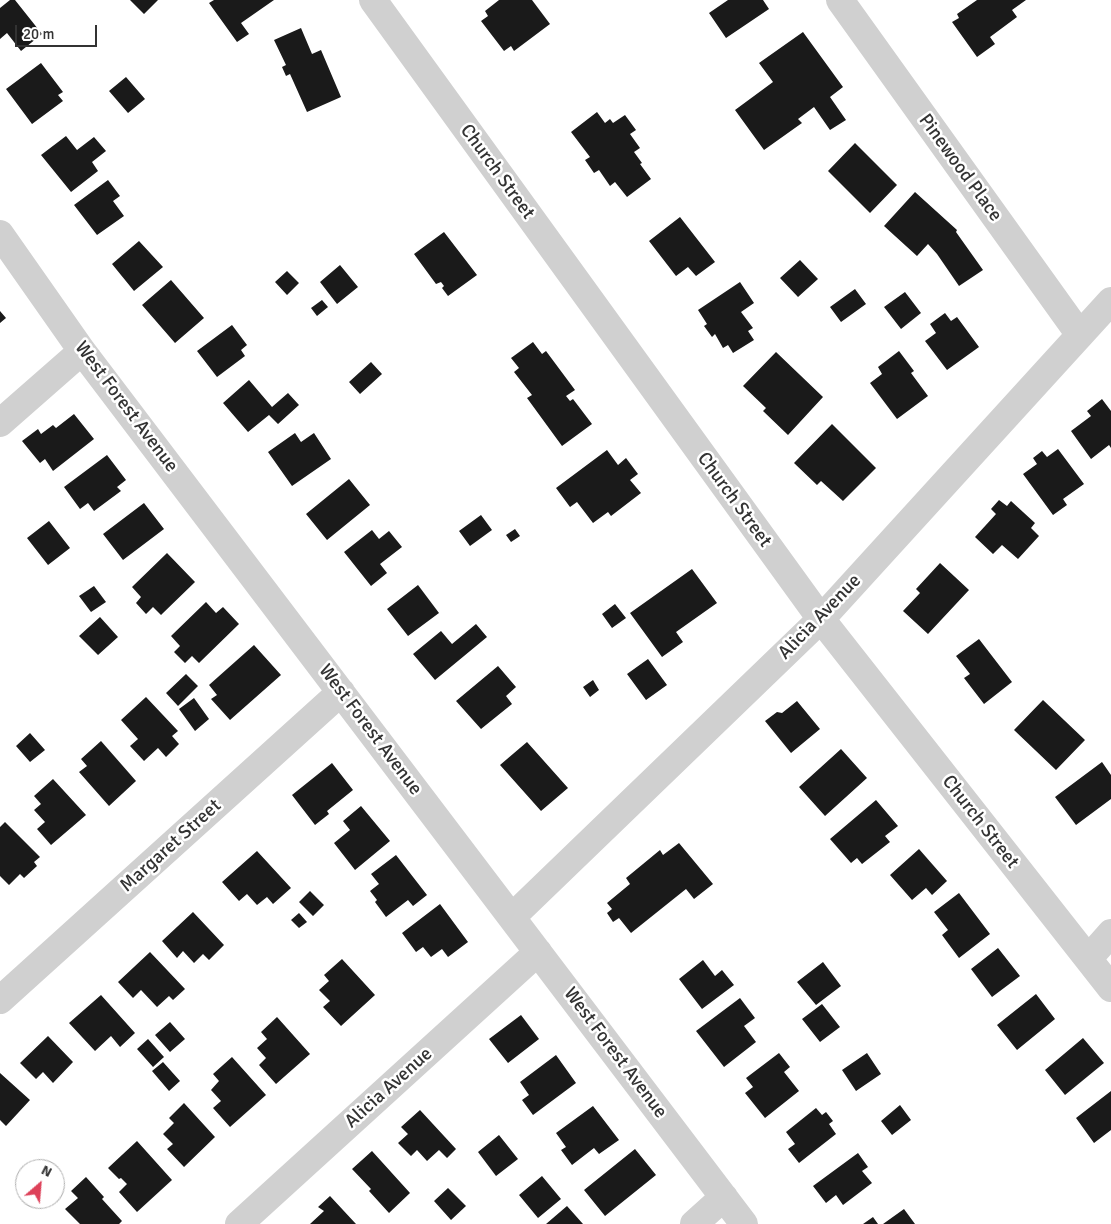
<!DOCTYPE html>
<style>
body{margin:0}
#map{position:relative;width:1111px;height:1224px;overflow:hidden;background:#fff;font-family:Signika,sans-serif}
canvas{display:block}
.north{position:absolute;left:15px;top:1159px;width:50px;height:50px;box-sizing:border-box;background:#fff;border:1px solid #adadad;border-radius:50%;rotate:27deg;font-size:14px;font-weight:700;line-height:20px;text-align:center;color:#333}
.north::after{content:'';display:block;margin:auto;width:18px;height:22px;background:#dd4159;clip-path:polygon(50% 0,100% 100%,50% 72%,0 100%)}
.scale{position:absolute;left:15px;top:25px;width:82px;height:22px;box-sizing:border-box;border:2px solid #333;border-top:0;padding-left:6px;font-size:15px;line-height:18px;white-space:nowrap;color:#333;-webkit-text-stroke:4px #fff;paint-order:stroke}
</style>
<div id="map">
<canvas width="1111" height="1224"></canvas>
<div class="north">N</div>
<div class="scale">20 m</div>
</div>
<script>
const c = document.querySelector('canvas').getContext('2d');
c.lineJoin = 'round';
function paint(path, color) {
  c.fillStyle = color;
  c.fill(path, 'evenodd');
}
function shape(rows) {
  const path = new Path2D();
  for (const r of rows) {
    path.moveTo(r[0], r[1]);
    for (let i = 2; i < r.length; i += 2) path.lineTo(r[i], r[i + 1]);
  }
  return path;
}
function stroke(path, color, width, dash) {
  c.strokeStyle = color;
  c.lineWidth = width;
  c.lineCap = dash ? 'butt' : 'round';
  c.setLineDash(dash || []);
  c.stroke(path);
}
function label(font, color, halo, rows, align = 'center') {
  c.font = font + ' Signika,sans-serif';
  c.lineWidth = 5;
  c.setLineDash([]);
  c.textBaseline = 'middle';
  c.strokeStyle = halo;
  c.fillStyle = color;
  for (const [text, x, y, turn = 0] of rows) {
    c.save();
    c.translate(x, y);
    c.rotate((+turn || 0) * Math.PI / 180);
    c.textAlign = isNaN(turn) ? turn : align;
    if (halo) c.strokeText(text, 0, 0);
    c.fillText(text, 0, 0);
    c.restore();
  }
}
paint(shape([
 [10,0,15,0,42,34,21,51,7,33,0,39,0,8],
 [130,0,158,0,144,14],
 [214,0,274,0,241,23,249,34,237,42,209,3],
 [499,0,532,0,550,24,514,51,511,46,504,51,481,21,488,16,485,11],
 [728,0,763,0,769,9,726,38,709,13],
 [977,0,1026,0,1012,10,1017,17,990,37,995,44,977,57,952,22,959,18,957,14],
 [301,28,312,54,321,50,341,97,307,112,290,74,286,76,282,67,286,65,274,40],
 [803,32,843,87,830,97,846,120,830,130,814,107,798,119,802,123,764,150,735,110,773,82,759,63],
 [41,63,63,92,58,95,63,101,32,124,6,89],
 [126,77,145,99,128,113,109,91],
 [597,112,605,123,610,119,613,123,625,115,636,130,630,134,640,148,634,152,642,163,640,164,651,179,627,197,615,182,610,186,599,170,594,173,585,160,590,157,571,132],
 [66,136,77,150,94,137,106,151,92,162,98,171,71,192,41,155],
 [855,143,897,185,870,213,828,171],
 [108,180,120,196,113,201,124,216,97,235,74,205],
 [915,192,957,230,956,232,983,270,959,286,937,254,928,244,917,256,884,226],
 [680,217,715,262,696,276,688,267,676,276,649,241],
 [444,232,477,275,448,296,442,288,444,286,441,282,436,284,414,254],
 [139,241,163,267,134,291,112,264],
 [800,260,818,279,798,297,780,278],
 [340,265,358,287,337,304,320,282],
 [287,271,299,283,287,295,275,282],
 [171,280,204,318,175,343,142,305],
 [740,282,754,303,741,312,753,328,748,331,754,340,733,353,728,345,723,348,715,334,712,337,704,326,707,324,698,310],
 [855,289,866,304,841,322,830,307],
 [905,292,921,313,901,329,884,307],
 [322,300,328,307,317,316,311,308],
 [0,311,6,318,0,323],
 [945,313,951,321,957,317,979,347,947,370,925,341,936,333,930,324],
 [232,325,247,345,241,350,245,356,217,377,197,351],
 [533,342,542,354,546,351,575,390,566,396,570,401,573,399,592,424,562,446,527,398,532,395,514,372,519,368,511,358],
 [899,351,914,371,911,373,928,396,897,419,870,383,882,374,878,367],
 [776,352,823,397,788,435,763,411,766,408,743,386],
 [371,362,382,374,360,394,349,382],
 [249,380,272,407,288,393,299,405,278,424,269,415,248,432,223,403],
 [1102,399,1111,411,1111,448,1109,445,1091,459,1071,431,1091,416,1087,411],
 [74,414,94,439,53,471,45,459,40,463,22,441,38,429,41,434,53,425,56,428],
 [832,424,876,468,843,501,821,481,817,485,794,463],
 [295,433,301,442,314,433,331,459,292,486,268,452],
 [1058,449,1084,484,1063,499,1067,505,1053,515,1023,474,1037,464,1033,458,1042,451,1047,457],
 [607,450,618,465,626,458,638,474,630,480,641,493,611,516,608,512,593,523,577,502,570,507,556,488],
 [107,455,126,480,117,487,121,491,94,511,88,503,80,509,64,487],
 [349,479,370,505,327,540,306,514],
 [999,500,1007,506,1011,501,1035,523,1031,528,1039,536,1018,559,1002,545,993,554,975,537,996,514,991,509],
 [144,503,164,529,123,560,103,534],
 [481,515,492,530,470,546,459,531],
 [49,521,70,548,48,565,27,538],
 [515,529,520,536,511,542,506,535],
 [372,530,379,539,389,531,402,547,380,564,387,573,371,586,344,552],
 [167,553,195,582,161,615,153,607,146,614,136,603,141,597,132,587],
 [940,563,969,590,928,634,903,611,920,593,916,589],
 [692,569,717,603,676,632,683,642,662,657,630,613],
 [418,585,439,613,408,636,387,609],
 [94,586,106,602,91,612,79,596],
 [206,602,216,613,223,607,239,624,199,663,192,656,185,663,174,652,180,646,171,636],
 [615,604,626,618,612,628,602,614],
 [100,617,118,637,98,655,79,636],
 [476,624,487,637,435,680,413,654,441,631,452,644],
 [979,639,1012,682,984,704,964,678,970,674,956,656],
 [254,645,281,675,230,720,211,699,217,695,209,685],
 [648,659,667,685,646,700,627,674],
 [498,666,516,687,506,696,512,704,481,729,456,701],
 [186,674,198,686,178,706,166,693],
 [593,680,599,690,590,697,583,687],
 [146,697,178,731,172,736,179,744,166,757,158,748,144,761,130,746,138,739,121,720],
 [194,698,209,719,195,731,179,709],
 [1043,700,1085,740,1056,770,1014,730],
 [797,701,820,729,791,753,765,721,777,712,782,713],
 [30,733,45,750,30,762,16,746],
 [101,741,136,781,109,806,79,772,87,766,81,759],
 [527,742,568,788,541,811,500,765],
 [841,749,867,778,825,816,799,787],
 [1102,762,1111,775,1111,799,1076,825,1055,797],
 [332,763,353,790,327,811,329,814,315,825,292,795],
 [53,779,86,815,51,845,37,829,45,822,34,810,41,804,34,796],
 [876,800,898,826,885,836,890,842,862,864,857,858,851,863,830,839],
 [361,806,390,841,355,870,334,843,350,830,343,821],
 [5,822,40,857,34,862,37,866,24,878,20,874,9,885,0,876,0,827],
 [679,843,713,884,694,899,686,889,631,933,619,918,613,922,607,913,612,909,607,903,630,884,626,878,660,850,663,855],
 [919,849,947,881,932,895,926,888,912,900,890,875],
 [257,851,291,888,273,904,267,897,257,905,247,894,239,901,222,882],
 [396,855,427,895,413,906,408,900,386,917,375,902,377,900,370,891,379,884,371,874],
 [310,891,324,905,313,916,299,902],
 [959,893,990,934,959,958,942,935,948,930,934,912],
 [440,904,468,942,448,957,442,949,431,957,423,947,416,952,402,933],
 [193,912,224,945,209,960,203,954,194,963,183,951,177,958,162,941],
 [299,913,307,922,299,928,291,920],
 [998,948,1020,976,992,997,971,969],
 [150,952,185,989,173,1000,169,996,157,1007,141,990,133,998,118,982],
 [342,959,375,995,341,1026,323,1007,330,1001,319,990,329,981,324,975],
 [703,960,715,976,722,970,734,985,702,1009,679,979],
 [823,962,841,986,816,1005,797,982],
 [1036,994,1055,1019,1017,1050,997,1025],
 [101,995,135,1033,120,1047,111,1036,95,1051,69,1023],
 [740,998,755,1018,744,1026,756,1042,724,1067,696,1031],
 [822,1004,840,1027,820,1042,802,1019],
 [521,1015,539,1039,508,1063,489,1039],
 [277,1017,310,1054,276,1084,259,1065,266,1058,257,1048,267,1039,261,1032],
 [170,1022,185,1039,170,1052,155,1035],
 [48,1036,73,1062,53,1083,43,1072,36,1079,20,1063],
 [1083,1038,1104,1063,1065,1095,1045,1070],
 [148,1039,164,1057,153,1067,137,1049],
 [779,1053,790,1067,784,1072,799,1091,765,1118,745,1093,753,1087,746,1078],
 [867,1053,881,1074,856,1091,842,1070],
 [556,1055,576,1083,533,1115,522,1100,529,1095,520,1082],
 [232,1057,266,1095,230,1127,213,1108,221,1101,211,1090,219,1081,213,1074],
 [163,1062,180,1081,169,1091,152,1071],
 [0,1073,30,1100,6,1126,0,1120],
 [1111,1091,1111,1130,1094,1143,1076,1118],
 [184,1103,215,1137,184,1167,167,1149,173,1144,163,1134,174,1123,169,1118],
 [900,1105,911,1120,892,1135,881,1121],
 [593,1106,619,1140,599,1154,594,1148,572,1165,561,1150,566,1147,556,1133],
 [816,1108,822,1115,826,1112,833,1121,829,1124,836,1134,799,1163,788,1149,795,1144,786,1132],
 [420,1110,456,1149,447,1158,439,1150,427,1161,417,1150,411,1156,398,1143,408,1134,401,1127],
 [499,1135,518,1159,496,1176,478,1152],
 [137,1141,172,1180,137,1212,119,1192,127,1184,121,1178,119,1179,108,1168],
 [635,1149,656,1175,605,1216,584,1190],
 [372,1151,410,1193,389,1213,369,1191,371,1189,352,1169],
 [858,1153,868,1167,862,1171,872,1183,843,1205,836,1195,826,1203,813,1186],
 [542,1176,561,1199,538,1218,519,1195],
 [86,1177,104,1197,102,1199,122,1221,119,1224,80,1224,65,1209,78,1198,71,1191],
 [55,1179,62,1186,55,1192],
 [448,1188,466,1206,451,1220,434,1201],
 [330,1196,356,1224,310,1224,324,1211,318,1207],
 [567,1206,583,1224,546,1224],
 [904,1209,915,1224,883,1224],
 [873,1217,878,1224,863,1224]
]), '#1a1a1a');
stroke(shape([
 [373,0,821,619,1111,988],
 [840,0,1080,335],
 [0,234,82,351,744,1224],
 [0,423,82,351],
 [512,917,821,619,1111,301],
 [1088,959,1111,933],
 [0,1000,341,692],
 [239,1224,538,952],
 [694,1224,724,1197]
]), '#d0d0d0', 28);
label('19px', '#333', '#fff', [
 ["Pinewood Place",960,168,54],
 ["Church Street",497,172,54],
 ["West Forest Avenue",126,407,53],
 ["Church Street",734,500,54],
 ["Alicia Avenue",820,617,-46],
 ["West Forest Avenue",370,730,53],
 ["Church Street",980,822,52],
 ["Margaret Street",171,846,-42],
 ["West Forest Avenue",615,1053,53],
 ["Alicia Avenue",389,1088,-42]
]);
</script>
